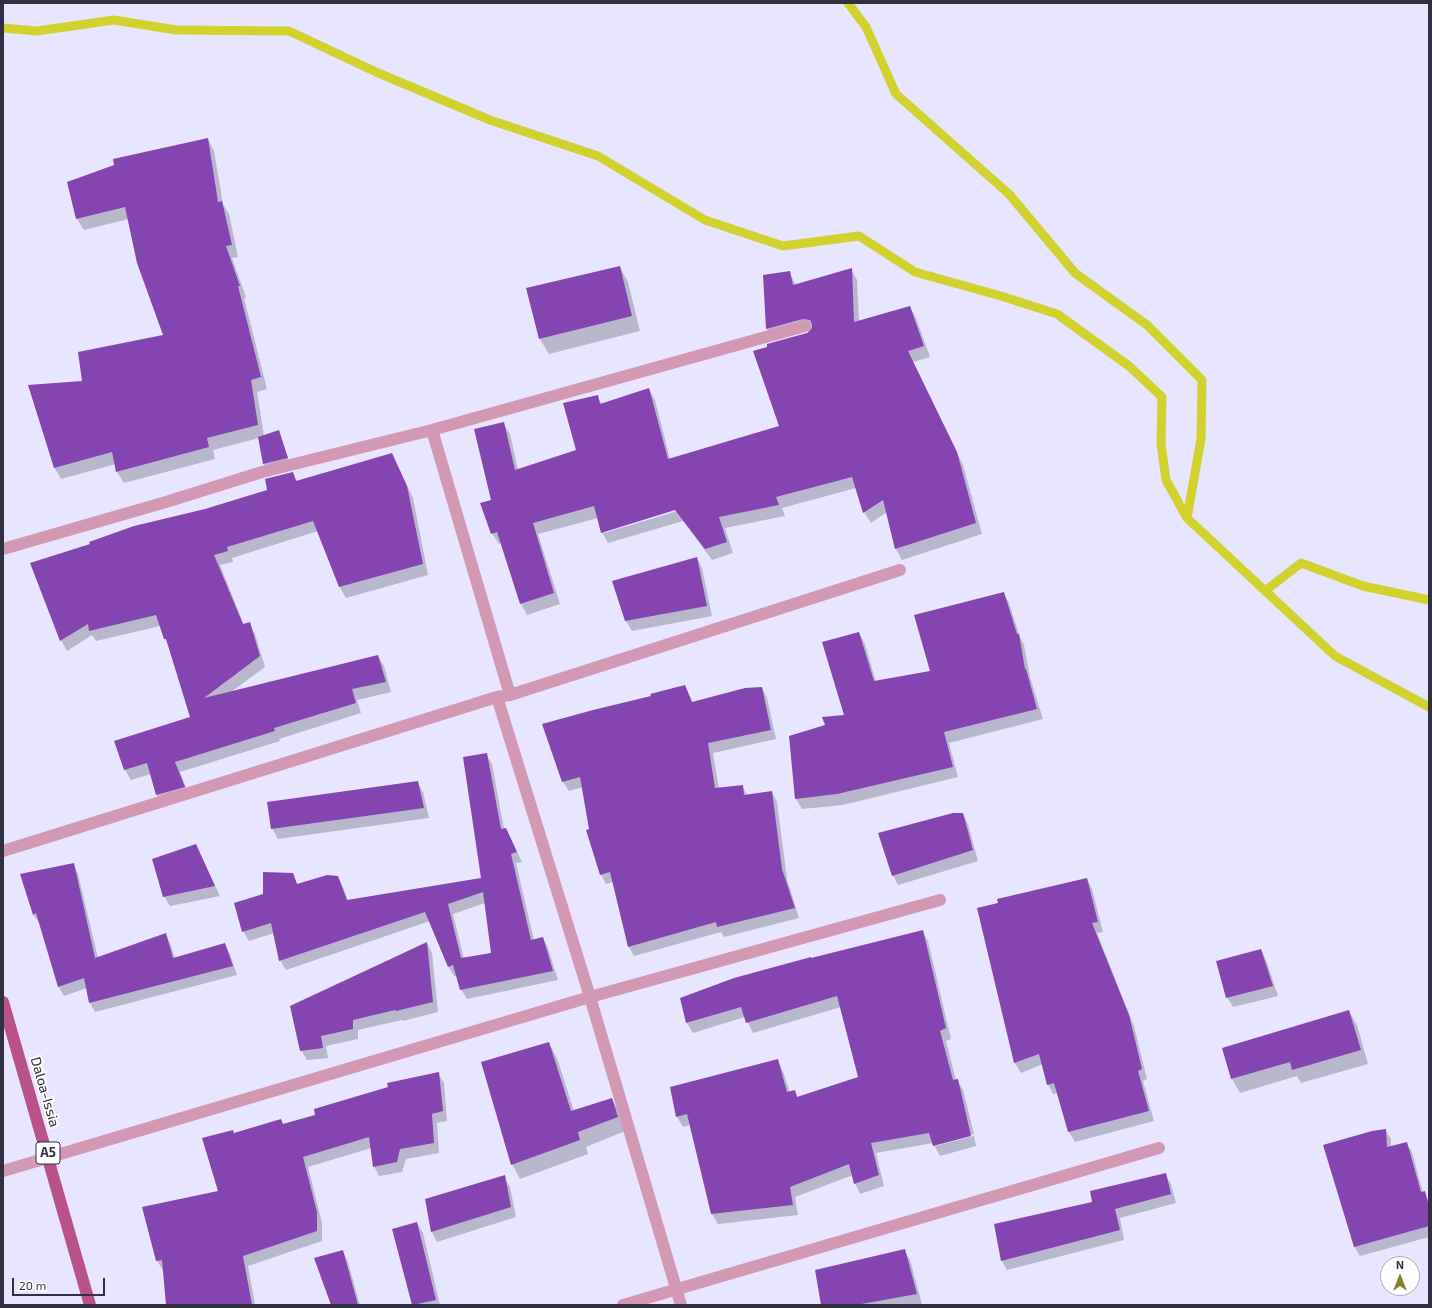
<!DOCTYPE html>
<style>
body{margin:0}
#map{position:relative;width:1432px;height:1308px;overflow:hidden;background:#e7e5ff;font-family:"Exo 2",sans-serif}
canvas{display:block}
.frame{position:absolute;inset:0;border:4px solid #313040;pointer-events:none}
.north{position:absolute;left:1380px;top:1256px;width:40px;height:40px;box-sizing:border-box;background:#fff;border:1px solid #adacb3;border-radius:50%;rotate:0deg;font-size:11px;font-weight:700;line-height:16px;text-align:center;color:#313040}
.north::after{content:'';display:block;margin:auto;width:14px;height:18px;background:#83832c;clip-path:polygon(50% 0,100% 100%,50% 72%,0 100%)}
.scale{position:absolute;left:12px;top:1278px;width:93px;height:18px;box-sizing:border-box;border:2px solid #313040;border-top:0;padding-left:5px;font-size:12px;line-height:14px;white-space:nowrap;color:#313040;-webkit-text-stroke:3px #fff;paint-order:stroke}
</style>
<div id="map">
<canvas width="1432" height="1308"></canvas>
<div class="frame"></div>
<div class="north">N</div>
<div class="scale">20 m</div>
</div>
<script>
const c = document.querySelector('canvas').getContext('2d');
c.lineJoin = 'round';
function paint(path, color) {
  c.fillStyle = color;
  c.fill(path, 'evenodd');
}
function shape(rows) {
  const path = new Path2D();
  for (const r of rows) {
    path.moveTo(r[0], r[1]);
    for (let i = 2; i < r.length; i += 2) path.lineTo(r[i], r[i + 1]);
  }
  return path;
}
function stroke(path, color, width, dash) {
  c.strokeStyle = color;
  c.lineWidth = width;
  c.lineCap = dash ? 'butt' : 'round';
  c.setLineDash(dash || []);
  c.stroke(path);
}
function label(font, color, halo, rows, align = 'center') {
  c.font = font + ' "Exo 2",sans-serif';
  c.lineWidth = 4;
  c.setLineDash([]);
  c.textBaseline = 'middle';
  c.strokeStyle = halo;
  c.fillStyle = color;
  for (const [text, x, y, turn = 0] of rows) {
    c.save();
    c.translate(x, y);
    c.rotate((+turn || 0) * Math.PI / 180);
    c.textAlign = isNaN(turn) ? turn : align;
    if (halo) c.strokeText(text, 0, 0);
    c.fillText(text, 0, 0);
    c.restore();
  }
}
paint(shape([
 [208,139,214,151,223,204,229,214,238,257,232,258,246,297,244,298,267,389,257,392,264,436,278,432,290,463,266,468,264,464,259,438,213,450,215,459,124,483,117,472,116,464,61,479,54,467,83,382,164,336,129,219,84,230,77,219,68,182],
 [620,267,628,282,640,331,549,354,540,339],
 [851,269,857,280,859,322,910,307,916,318,930,357,913,362,963,465,982,534,902,560,896,549,887,512,871,523,864,512,856,488,782,508,785,516,725,528,733,553,712,560,683,521,608,543,602,532,598,518,538,534,560,604,527,615,521,604,501,543,499,544,492,533,492,500,503,423,510,434,518,470,577,451,597,397,602,404,649,389,655,400,670,459,781,427,808,334,813,329,774,340,767,329,764,276,789,272,796,285],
 [680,508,681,510,604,533,604,531],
 [392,454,413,498,428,575,346,598,340,587,318,531,232,558,233,562,220,565,244,625,249,624,255,634,265,667,231,692,378,656,384,666,391,692,357,700,361,713,279,739,280,741,180,772,190,797,163,805,157,795,151,774,131,780,125,770,115,741,191,718,169,647,165,639,160,626,96,641,92,635,67,651,61,640,205,510,268,491,293,473,297,481],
 [697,558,702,568,712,616,632,631,626,621,613,582],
 [1003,593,1009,603,1020,637,1024,645,1030,677,1043,719,949,743,958,777,843,805,802,809,796,799,827,725,845,716,859,633,865,644,876,682,931,672],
 [685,686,693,703,762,688,767,698,776,739,713,753,719,789,742,786,748,796,772,792,777,802,787,879,799,918,724,937,721,932,634,956,629,947,613,882,606,884,601,874,590,830,583,787,569,791,563,782,652,697],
 [486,754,492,764,504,829,506,829,511,839,522,862,516,863,534,940,543,938,548,948,558,980,467,999,461,989,457,976,454,976,449,967,430,921,286,970,280,960,274,933,249,941,243,931,264,895,292,874,298,885,337,876,343,887,348,901,482,879],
 [485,903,492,953,464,959,453,914],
 [417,782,423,792,429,818,278,839,272,828],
 [963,814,968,824,978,861,898,885,893,875],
 [201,856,220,896,170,906,164,896],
 [73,864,78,874,98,958,165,934,170,943,175,958,225,945,230,954,237,975,95,1012,90,1003,87,988,64,996,59,987,40,923,39,923,33,914],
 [1087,879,1092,889,1103,932,1097,933,1134,1026,1147,1079,1143,1081,1154,1121,1075,1142,1069,1132,1058,1093,1053,1094,1048,1084,1043,1064,1021,1073,1015,1063,978,909],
 [922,931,928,941,951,1039,946,1041,956,1080,957,1080,963,1090,974,1134,935,1144,935,1146,974,1136,976,1146,940,1156,933,1143,876,1153,884,1186,860,1194,855,1183,853,1175,795,1197,798,1215,718,1224,712,1214,690,1125,683,1127,677,1117,777,1060,783,1071,790,1093,794,1091,798,1098,859,1078,841,1007,753,1033,745,1017,693,1033,687,1023],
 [427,943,432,953,438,1012,403,1021,402,1020,358,1030,358,1039,326,1046,328,1058,307,1060,301,1050],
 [1261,950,1266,960,1278,996,1233,1007,1227,997],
 [1349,1011,1357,1025,1368,1064,1301,1083,1297,1076,1240,1093,1232,1079],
 [549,1043,557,1058,574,1111,612,1099,620,1114,625,1131,586,1147,588,1154,520,1179,512,1164],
 [438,1073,444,1083,447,1121,437,1123,439,1153,406,1159,402,1172,379,1176,374,1166,371,1148,308,1167,322,1223,322,1241,248,1266,255,1305,167,1305,164,1270,163,1270,157,1261,143,1208,219,1192,234,1134,281,1120,283,1124,316,1115],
 [1385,1130,1391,1139,1391,1147,1406,1143,1412,1152,1423,1193,1424,1193,1429,1201,1429,1237,1360,1256,1354,1246],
 [1165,1174,1171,1184,1176,1203,1120,1218,1124,1240,1007,1270,1002,1261,995,1225,1093,1203],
 [504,1177,510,1187,516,1217,437,1242,432,1232,426,1200],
 [417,1223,423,1233,440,1305,414,1305,394,1230],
 [904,1250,910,1260,922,1304,822,1305],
 [343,1252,348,1262,360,1305,332,1305]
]), '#0003');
stroke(shape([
 [848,3,866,27,896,94,1009,194,1075,273,1147,325,1202,380,1201,439,1187,518],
 [3,28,37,31,114,20,176,30,289,31,376,72,490,120,598,156,705,220,783,246,859,236,915,272,1001,296,1057,314,1129,366,1162,397,1161,444,1166,480,1187,518,1335,656,1429,707],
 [1265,591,1301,563,1363,586,1429,600]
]), '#d2d22f', 9);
paint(shape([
 [208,138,218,202,222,201,232,245,226,246,240,286,238,286,261,377,251,380,258,425,207,438,209,447,116,472,112,452,54,468,28,385,82,381,78,352,163,335,137,263,125,207,76,219,67,182,114,165,113,159],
 [620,266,632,316,539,339,526,288],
 [852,268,854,322,910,306,924,346,908,351,957,452,976,523,895,549,883,500,863,513,852,477,776,497,779,505,719,517,727,542,705,549,675,510,601,533,594,506,533,523,554,593,520,604,497,532,491,534,480,503,491,500,474,429,504,422,515,470,576,450,563,403,598,395,600,404,649,388,668,459,779,426,753,351,767,347,767,344,807,333,812,328,812,324,810,320,803,319,766,329,763,275,790,271,793,285],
 [279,430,288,458,263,464,258,437],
 [392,453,407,486,423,564,339,587,313,521,227,547,228,551,214,555,243,624,250,622,260,656,204,698,378,655,386,682,352,689,356,703,274,728,275,731,175,762,185,787,156,795,147,763,124,770,114,741,190,717,166,639,164,639,156,615,89,631,88,624,60,641,30,563,90,544,89,542,134,526,205,509,267,490,265,479,293,472,296,481],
 [697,557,707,606,625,621,612,581],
 [1004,592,1017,634,1019,634,1025,669,1026,669,1037,709,944,732,953,767,837,794,795,799,789,736,825,725,822,717,844,715,822,642,859,632,874,681,930,671,914,615],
 [685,685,692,702,745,688,762,687,771,730,708,743,715,788,743,785,744,795,772,791,782,869,795,908,717,927,716,922,628,947,610,872,600,875,586,830,589,829,580,777,562,782,542,724,593,710,651,696,650,694],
 [487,753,501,829,506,828,517,852,511,854,531,940,543,937,553,971,460,990,453,965,448,967,425,912,279,961,271,923,242,932,234,903,263,894,263,872,293,873,297,884,327,875,338,876,347,900,481,878,463,757],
 [483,892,491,953,461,958,448,904],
 [418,781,424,808,271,829,267,802],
 [953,813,963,813,973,850,892,876,878,833],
 [196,844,215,886,163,897,152,859],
 [74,863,95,958,166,933,173,958,225,943,233,966,89,1003,84,978,58,987,36,913,33,915,20,874],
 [1087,878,1098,922,1092,923,1129,1015,1142,1069,1138,1071,1149,1111,1068,1132,1054,1083,1047,1085,1039,1054,1014,1063,977,908,998,903,997,899],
 [923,930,946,1028,940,1031,953,1080,958,1079,971,1136,933,1146,929,1133,871,1143,879,1175,854,1184,849,1164,790,1187,793,1205,711,1214,687,1114,676,1117,670,1087,778,1059,787,1092,795,1090,797,1097,858,1077,837,996,746,1023,741,1007,686,1023,680,998,734,978,811,957,811,958],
 [427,942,433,1002,396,1011,395,1010,353,1020,353,1029,321,1036,323,1048,300,1051,290,1006],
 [1261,949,1273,986,1226,998,1216,961],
 [1349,1010,1361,1050,1292,1070,1290,1062,1231,1079,1222,1048],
 [549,1042,571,1111,612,1098,618,1117,578,1132,580,1140,511,1165,481,1062],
 [439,1072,443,1111,432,1114,434,1143,400,1149,397,1162,373,1167,369,1137,303,1157,317,1212,317,1231,243,1256,252,1305,166,1305,162,1260,156,1261,142,1207,218,1191,202,1138,233,1130,234,1133,281,1119,283,1124,315,1115,314,1109,388,1087,387,1083],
 [1386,1129,1387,1147,1407,1142,1421,1192,1425,1191,1429,1206,1429,1226,1354,1247,1323,1145,1372,1131],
 [1166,1173,1171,1194,1115,1209,1120,1230,1001,1261,994,1224,1092,1202,1090,1191],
 [505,1175,511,1207,431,1232,425,1199],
 [417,1222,436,1300,412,1305,392,1229],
 [905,1249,917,1294,856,1305,821,1305,815,1270],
 [343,1250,358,1305,331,1305,314,1258]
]), '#8545b0');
stroke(shape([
 [432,430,510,695],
 [3,549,166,502,262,472,432,430,805,326],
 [497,697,590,997,681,1305],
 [3,851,497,697,510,695,900,570],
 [3,1171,590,997,940,900],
 [623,1305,1159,1148]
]), '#d399b4', 12);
stroke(shape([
 [3,1002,90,1305]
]), '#b85288', 12);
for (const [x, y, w] of [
 [48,1153,24]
]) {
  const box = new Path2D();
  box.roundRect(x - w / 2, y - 11, w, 22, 3);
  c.fillStyle = '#fff';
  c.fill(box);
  stroke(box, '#313040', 1);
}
label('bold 13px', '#313040', null, [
 ["A5",48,1153]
]);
label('14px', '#313040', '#fff', [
 ["Daloa-Issia",45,1092,74]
]);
</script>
